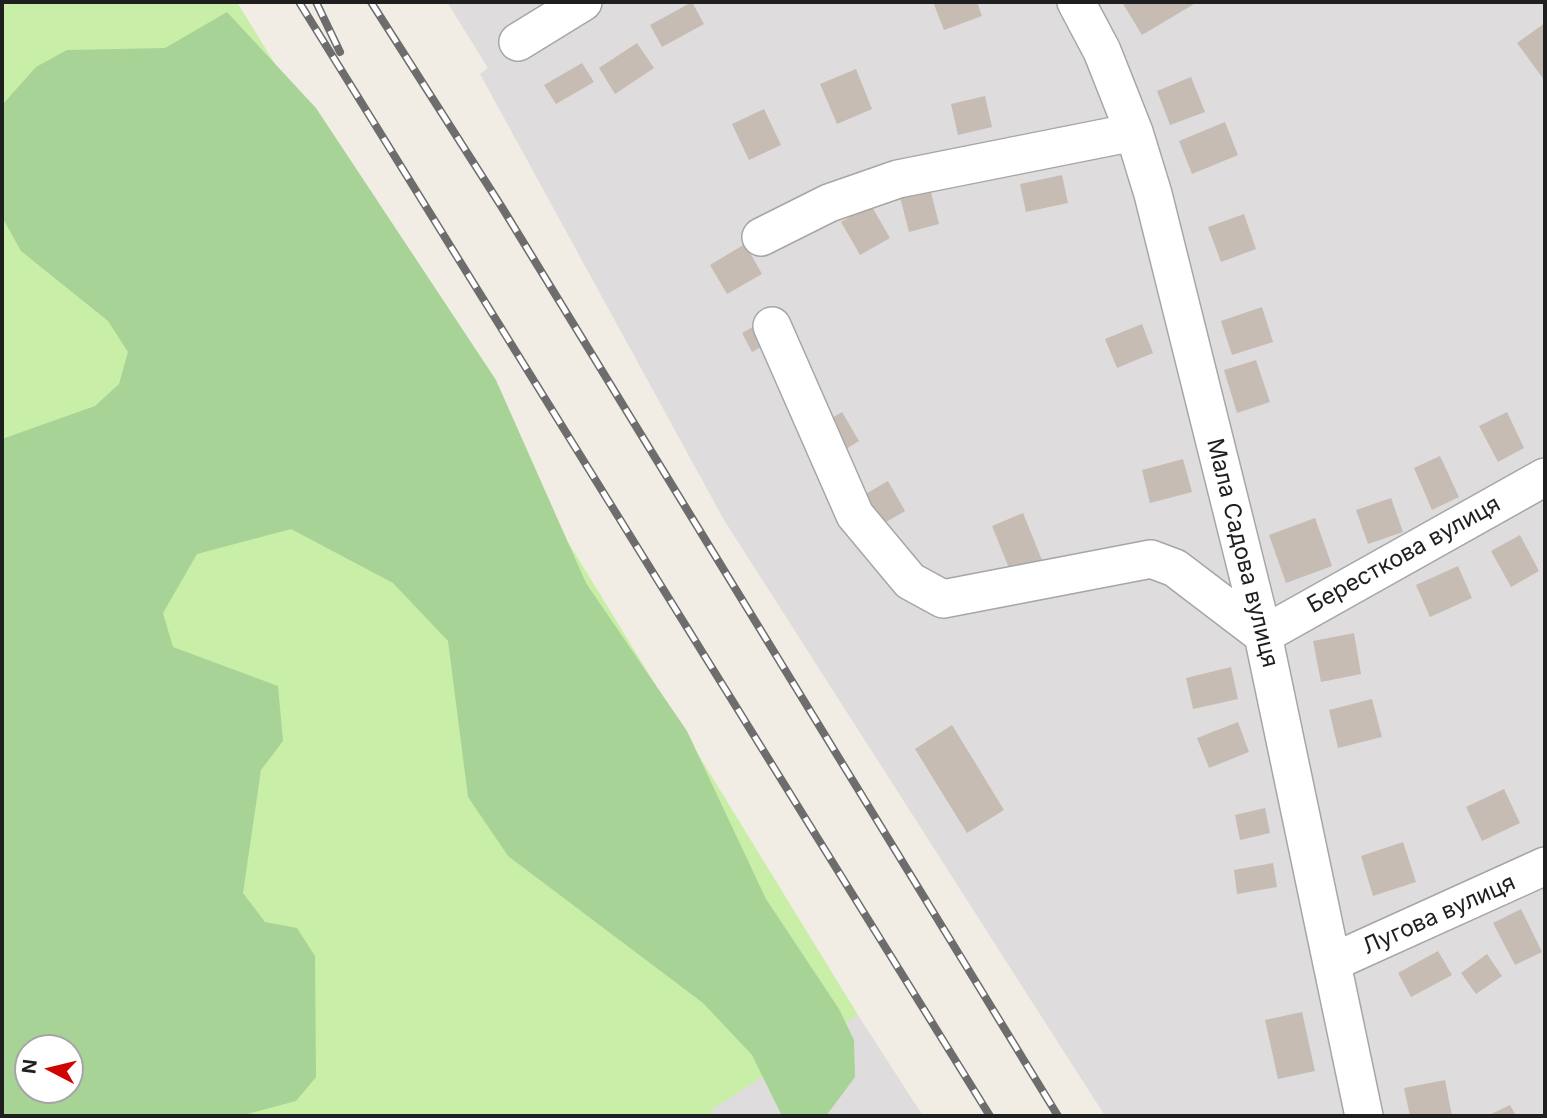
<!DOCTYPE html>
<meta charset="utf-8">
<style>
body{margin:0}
#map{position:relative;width:1547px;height:1118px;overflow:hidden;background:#f1ede5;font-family:Inter,sans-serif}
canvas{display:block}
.frame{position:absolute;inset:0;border:4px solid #1f1f1f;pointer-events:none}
.north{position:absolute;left:14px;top:1034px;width:70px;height:70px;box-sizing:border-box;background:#fff;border:2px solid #a5a5a5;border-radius:50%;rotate:277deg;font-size:19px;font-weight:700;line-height:28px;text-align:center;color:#1f1f1f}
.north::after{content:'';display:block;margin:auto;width:24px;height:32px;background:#cf0300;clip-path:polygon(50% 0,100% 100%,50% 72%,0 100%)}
</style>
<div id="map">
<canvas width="1547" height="1118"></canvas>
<div class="frame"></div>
<div class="north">N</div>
</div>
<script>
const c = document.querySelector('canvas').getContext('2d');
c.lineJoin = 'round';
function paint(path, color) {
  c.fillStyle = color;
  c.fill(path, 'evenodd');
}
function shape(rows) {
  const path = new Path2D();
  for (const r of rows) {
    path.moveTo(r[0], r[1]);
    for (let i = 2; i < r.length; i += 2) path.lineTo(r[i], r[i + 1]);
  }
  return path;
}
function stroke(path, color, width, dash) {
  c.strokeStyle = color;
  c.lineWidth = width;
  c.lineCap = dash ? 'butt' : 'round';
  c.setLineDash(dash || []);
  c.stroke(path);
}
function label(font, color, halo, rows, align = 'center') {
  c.font = font + ' Inter,sans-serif';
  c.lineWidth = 7;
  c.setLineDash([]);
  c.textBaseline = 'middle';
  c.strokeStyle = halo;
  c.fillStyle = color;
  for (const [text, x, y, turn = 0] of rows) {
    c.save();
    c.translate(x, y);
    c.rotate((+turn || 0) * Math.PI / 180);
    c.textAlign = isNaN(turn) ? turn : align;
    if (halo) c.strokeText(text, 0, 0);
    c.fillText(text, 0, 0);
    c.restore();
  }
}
paint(shape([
 [447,2,1545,2,1545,1116,1105,1116,724,520,480,74,488,68],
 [858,1015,923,1116,714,1116,710,1110]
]), '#dedcdc');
paint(shape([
 [2,2,237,2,858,1015,711,1110,714,1116,2,1116],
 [28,1048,70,1048,70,1090,28,1090]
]), '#c9eea8');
paint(shape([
 [227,12,316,108,496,380,586,583,687,731,766,899,839,1009,854,1040,855,1077,826,1116,782,1116,752,1055,703,1003,508,856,468,797,448,641,393,583,291,529,197,554,163,613,173,647,278,686,283,741,261,770,243,893,265,922,297,928,315,956,316,1077,296,1101,240,1116,6,1116,2,1111,2,439,95,406,119,384,128,352,108,321,21,251,2,217,2,105,36,67,67,50,165,48],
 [28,1048,70,1048,70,1090,28,1090]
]), '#a8d397');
paint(shape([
 [692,2,704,24,662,47,650,25],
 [933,2,977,2,982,16,944,30],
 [1122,2,1192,2,1194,4,1142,35],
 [1545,23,1545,81,1517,43],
 [637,43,654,68,615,94,599,68],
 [582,63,594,82,556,104,544,85],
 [856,69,872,109,837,124,820,84],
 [1191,77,1205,112,1170,125,1157,91],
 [985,96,992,127,958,135,951,104],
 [764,109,781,145,749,160,732,124],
 [1225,122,1238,155,1192,174,1179,141],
 [1062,175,1068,203,1026,212,1020,184],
 [929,185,939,224,909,232,899,193],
 [871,205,890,238,860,255,841,222],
 [1244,214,1256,249,1221,262,1208,227],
 [745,244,762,274,727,294,710,265],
 [1262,307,1273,342,1232,355,1221,321],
 [772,316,783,335,752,352,742,333],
 [1142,324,1153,353,1117,368,1105,339],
 [1256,360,1270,402,1237,413,1224,370],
 [842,412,859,441,828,460,811,430],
 [1507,412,1524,448,1498,462,1479,426],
 [1440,456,1459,497,1432,510,1414,468],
 [1183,459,1192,492,1150,503,1142,470],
 [888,481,905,511,874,529,857,499],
 [1391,498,1403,532,1368,544,1356,510],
 [1023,513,1042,560,1011,573,992,526],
 [1315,518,1332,566,1286,583,1269,535],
 [1520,535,1539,571,1511,587,1491,551],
 [1458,566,1472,598,1430,617,1416,585],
 [1354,633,1361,674,1321,682,1313,641],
 [1231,667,1238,699,1193,709,1186,678],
 [1372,699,1382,737,1338,748,1329,710],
 [1238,722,1249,752,1209,768,1197,738],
 [952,725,1004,810,967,833,915,749],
 [1504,789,1520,823,1482,841,1466,807],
 [1265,808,1270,833,1240,840,1235,815],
 [1403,842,1416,882,1373,896,1361,856],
 [1273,863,1277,887,1237,894,1234,870],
 [1521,909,1542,952,1515,965,1493,923],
 [1438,951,1452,975,1411,997,1398,973],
 [1487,954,1502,976,1476,994,1461,973],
 [1302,1012,1315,1071,1278,1079,1265,1020],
 [1445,1080,1452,1116,1410,1116,1404,1088],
 [1510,1105,1516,1116,1487,1116]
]), '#c6bcb4');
const minor = shape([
 [1076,2,1102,51,1134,132,1153,194,1263,635,1364,1116],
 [518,42,583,2],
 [761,237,829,203,898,179,1134,132],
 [772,326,855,515,910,581,943,599,1151,559,1175,568,1263,635,1545,477],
 [1333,962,1545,866]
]);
stroke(minor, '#a6a6a6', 40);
stroke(minor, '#fff', 37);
const rail = shape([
 [299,2,990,1116],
 [316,2,340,52],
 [371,2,503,209,1058,1116]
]);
stroke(rail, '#6d6d6d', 8);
stroke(rail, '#fff', 5, [16]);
label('23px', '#1f1f1f', '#fff', [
 ["Мала Садова вулиця",1242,553,76],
 ["Бересткова вулиця",1404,555,-29],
 ["Лугова вулиця",1439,915,-24]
]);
</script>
